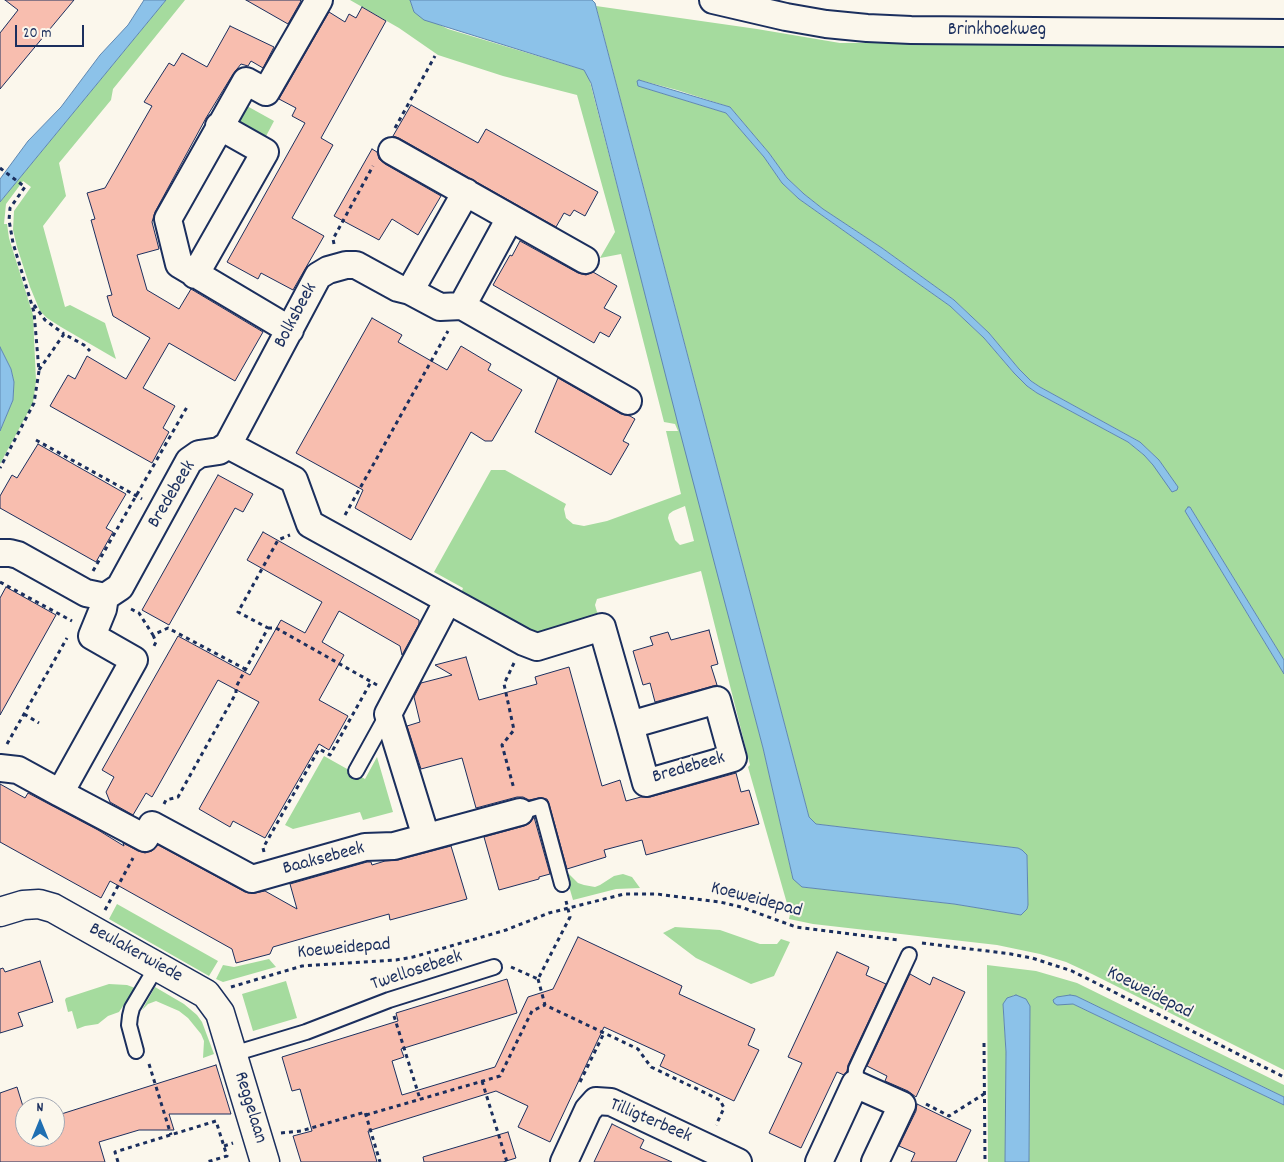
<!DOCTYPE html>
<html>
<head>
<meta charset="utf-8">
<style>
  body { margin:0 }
  #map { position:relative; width:1284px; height:1162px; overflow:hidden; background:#fbf7ec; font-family:Dekko,sans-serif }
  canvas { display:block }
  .north { position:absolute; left:15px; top:1097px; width:50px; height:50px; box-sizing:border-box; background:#fbf7ec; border:1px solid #a1a7b3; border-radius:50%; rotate:0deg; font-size:14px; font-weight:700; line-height:20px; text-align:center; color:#1b2f5e }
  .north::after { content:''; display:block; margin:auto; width:18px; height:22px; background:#1f6fb2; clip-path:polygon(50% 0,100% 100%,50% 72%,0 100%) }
  .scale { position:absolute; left:15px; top:25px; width:69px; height:22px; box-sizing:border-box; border:2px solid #1b2f5e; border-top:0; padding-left:6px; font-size:15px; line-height:18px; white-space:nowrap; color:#1b2f5e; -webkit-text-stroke:4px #fbf7ec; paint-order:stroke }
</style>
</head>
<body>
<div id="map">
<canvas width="1284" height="1162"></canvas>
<div class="north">N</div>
<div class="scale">20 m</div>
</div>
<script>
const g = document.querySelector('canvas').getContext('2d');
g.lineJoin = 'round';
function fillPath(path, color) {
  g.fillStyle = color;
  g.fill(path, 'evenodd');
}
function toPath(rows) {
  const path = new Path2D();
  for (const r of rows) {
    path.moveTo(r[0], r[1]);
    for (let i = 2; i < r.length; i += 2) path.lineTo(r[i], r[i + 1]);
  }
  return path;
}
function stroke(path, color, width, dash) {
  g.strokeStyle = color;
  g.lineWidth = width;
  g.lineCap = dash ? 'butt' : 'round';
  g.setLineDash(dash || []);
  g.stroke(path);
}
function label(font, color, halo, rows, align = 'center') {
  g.font = font + ' Dekko,sans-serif';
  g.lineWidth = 4;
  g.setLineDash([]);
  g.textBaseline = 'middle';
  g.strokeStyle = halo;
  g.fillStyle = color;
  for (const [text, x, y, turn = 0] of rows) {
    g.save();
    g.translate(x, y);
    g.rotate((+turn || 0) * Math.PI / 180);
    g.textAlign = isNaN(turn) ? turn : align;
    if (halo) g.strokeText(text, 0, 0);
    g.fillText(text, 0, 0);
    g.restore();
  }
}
const green = toPath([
  [166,0,185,0,113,89,111,100,59,163,66,196,43,226,65,307,70,305,105,323,116,359,61,327,47,318,40,311,30,287,17,247,13,230,14,211,31,187,23,181,6,204,4,224,7,224,9,238,33,315,36,381,33,403,0,464,0,431,13,400,14,382,11,369,0,347,0,202],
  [350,0,410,0,414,12,448,29,584,70,589,78,763,748,792,875,802,887,954,904,1021,915,1027,909,1028,905,1027,855,1022,850,1018,848,816,824,809,817,596,6,757,29,840,43,1023,42,1284,45,1284,660,1190,507,1185,511,1284,674,1284,1070,1092,974,1066,962,1040,954,997,945,813,924,789,919,790,914,748,767,750,765,701,571,597,599,595,605,597,612,602,617,534,635,460,596,463,588,434,572,491,470,505,470,566,504,564,509,566,518,573,524,584,526,607,521,681,494,666,431,678,431,675,424,664,422,621,254,600,258,615,232,577,95,503,76,438,55,399,28],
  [639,80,677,90,730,107,769,153,787,178,804,194,823,209,882,248,954,300,989,333,1019,369,1031,381,1040,387,1140,442,1159,460,1177,487,1144,455,1128,442,1037,393,1027,386,1014,373,984,338,950,306,799,199,782,183,764,157,726,113,638,86],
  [685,506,694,541,680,545,675,540,668,518,669,514,673,511],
  [247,106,274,121,264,140,237,124],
  [324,756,365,779,377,757,393,812,363,820,360,812,293,829,285,825],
  [564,869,578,883,584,885,595,887,600,885,614,876,623,874,632,877,640,888,616,889,573,900],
  [117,904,218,961,209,976,109,919],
  [675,927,720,930,760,944,777,944,781,939,790,942,774,976,751,984,696,958,663,933],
  [269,959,276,967,223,982,216,979,223,965,234,967],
  [987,965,1036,971,1077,983,1284,1085,1284,1097,1076,996,1064,996,1055,998,1066,1004,1073,1004,1284,1105,1284,1162,1029,1162,1030,1006,1014,995,1003,1004,1006,1052,1005,1162,988,1162],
  [286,981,297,1018,253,1031,242,994],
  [109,984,127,985,135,988,119,1012,108,1016,98,1024,85,1026,77,1029,72,1011,68,1012,65,1000,66,998],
  [155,987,184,1004,197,1015,202,1022,214,1054,203,1058,204,1041,201,1034,188,1018,179,1011,156,1001,148,1004,142,1010]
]);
const water = toPath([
  [144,0,166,0,0,202,0,179,28,141,61,107,100,55,128,25,144,0],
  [410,0,592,0,595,3,809,817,816,824,1018,848,1022,850,1027,855,1028,905,1027,909,1021,915,954,904,802,887,793,879,763,748,680,432,591,83,584,70,424,20,414,12,410,0],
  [639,80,730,107,769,153,787,178,804,194,823,209,882,248,954,300,989,333,1019,369,1031,381,1040,387,1140,442,1159,460,1178,487,1177,490,1172,492,1153,465,1144,455,1128,442,1037,393,1027,386,1014,373,984,338,950,306,799,199,782,183,764,157,726,113,638,86,637,81,639,80],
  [0,347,11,369,14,382,13,400,0,431,0,347],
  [1188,507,1190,507,1284,660,1284,674,1185,511,1188,507],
  [1016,995,1026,999,1030,1006,1029,1162,1005,1162,1006,1052,1003,1004,1007,998,1016,995],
  [1070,995,1076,996,1284,1097,1284,1105,1073,1004,1057,1005,1054,1003,1053,1000,1057,997,1070,995]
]);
const building = toPath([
  [5,0,74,0,0,89,0,33,18,10,5,0],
  [246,0,300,0,301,1,288,24,246,0],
  [362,7,386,21,321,138,333,145,292,218,324,236,293,290,261,273,258,279,227,262,305,123,292,116,296,108,279,99,329,12,345,22,349,14,356,18,362,7],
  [230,26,274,47,263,68,251,61,248,66,241,64,233,74,206,118,155,212,152,222,159,249,137,255,147,290,179,309,191,289,263,332,235,381,169,343,143,388,175,406,163,428,169,432,152,463,50,406,68,375,75,379,87,356,126,379,150,338,113,316,107,296,112,295,91,220,95,219,87,193,105,188,152,106,144,102,169,63,174,66,182,53,207,67,230,26],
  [411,105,478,143,486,129,598,192,585,216,574,210,570,216,564,213,556,227,399,138,393,136,411,105],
  [372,149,377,152,379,159,385,164,441,196,418,235,392,219,379,240,334,216,372,149],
  [520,241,578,273,586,275,593,272,617,286,604,308,621,317,609,337,600,332,594,343,493,285,510,255,512,256,520,241],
  [372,318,402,335,398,342,447,370,461,346,491,364,488,370,522,390,492,441,485,441,471,432,411,540,355,508,363,490,296,453,372,318],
  [558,378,621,414,630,416,635,419,623,441,629,444,611,475,535,432,558,378],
  [38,444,126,494,106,528,113,532,96,562,0,508,0,496,12,475,17,478,38,444],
  [218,475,253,494,243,512,235,508,169,625,142,610,218,475],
  [263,532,419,620,419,624,402,655,400,646,339,611,322,642,344,655,319,700,348,716,329,750,319,744,265,838,233,821,230,827,199,809,259,702,218,680,152,797,146,793,133,815,110,802,106,792,114,777,102,770,178,636,250,675,281,620,305,633,322,602,247,560,263,532],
  [6,587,56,615,0,715,0,598,6,587],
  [709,630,718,664,711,666,717,685,655,702,650,683,643,685,633,651,653,645,650,637,668,632,671,640,709,630],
  [466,657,479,700,537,684,535,677,569,667,602,786,620,780,626,801,641,797,650,797,736,773,741,792,749,790,759,824,646,855,642,840,604,850,606,857,567,869,549,804,547,799,539,798,529,800,523,797,517,797,476,808,462,758,421,769,407,726,420,722,414,697,421,683,452,675,435,665,466,657],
  [0,784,25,798,28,793,98,830,124,846,123,843,138,851,145,853,152,851,158,845,245,892,255,893,265,891,297,909,290,884,367,862,371,862,372,865,385,861,398,860,451,846,467,899,390,920,389,914,311,936,273,947,270,954,236,963,232,949,110,881,101,898,0,842,0,784],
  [534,817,550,874,539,877,539,879,499,890,484,837,524,826,530,823,534,817],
  [578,937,682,986,679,994,755,1029,748,1045,759,1050,734,1101,660,1066,665,1055,604,1027,550,1142,518,1127,528,1106,496,1091,368,1131,377,1162,301,1162,293,1136,312,1131,300,1089,292,1091,282,1057,398,1021,396,1013,507,979,517,1013,401,1049,404,1057,392,1061,402,1095,495,1067,528,997,553,989,578,937],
  [837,952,869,967,866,975,886,984,848,1065,847,1071,844,1075,837,1072,801,1148,769,1133,802,1063,788,1057,837,952],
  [40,961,53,1002,18,1013,23,1026,0,1033,0,969,3,968,5,972,40,961],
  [910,974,930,985,933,977,965,992,916,1097,908,1091,885,1081,887,1076,867,1066,910,974],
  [216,1065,231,1114,169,1114,174,1130,139,1130,99,1142,105,1162,0,1162,0,1093,17,1087,25,1113,25,1137,55,1137,55,1116,216,1065],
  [917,1104,971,1130,956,1162,911,1162,915,1153,899,1146,916,1111,917,1104],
  [612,1124,644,1140,640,1148,672,1162,594,1162,612,1124],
  [508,1132,516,1158,503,1162,424,1162,423,1157,508,1132]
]);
const path = toPath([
  [395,128,435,56],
  [0,168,25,187,10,208,9,220,13,243,34,312,39,371,34,403,0,468],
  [334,244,333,239,373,166],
  [34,305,45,320,64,334],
  [39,370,64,334,84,345,90,351],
  [36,440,142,499],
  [345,515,448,331],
  [93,571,187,407],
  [0,582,72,621],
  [131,609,139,613,153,635,168,628,245,669],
  [268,628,276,628,377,685],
  [153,635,156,642,154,646],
  [514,663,504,684,514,730,502,745,514,789],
  [24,714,39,723],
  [7,744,67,638],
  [164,804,166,800,178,797,236,693,236,687,268,628,238,612,278,540,290,535],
  [264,852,263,848,319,749,330,755,371,682],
  [105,910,133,858],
  [922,943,1011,954,1032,958,1072,971,1284,1077],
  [511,967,538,979,570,917,566,901],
  [538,979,545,1005,638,1049,651,1067,720,1100,724,1108,716,1125],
  [231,987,302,966,396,960,413,957,506,930,549,913,624,894,657,894,720,902,741,907,796,927,898,940],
  [394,1016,420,1099],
  [984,1043,985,1162],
  [149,1064,171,1135],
  [482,1081,507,1162],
  [580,1082,604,1033],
  [926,1104,949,1116,984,1094],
  [366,1115,500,1076,532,1011,545,1005],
  [281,1133,301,1131,365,1112,380,1162],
  [224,1146,233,1143],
  [118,1162,115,1152,216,1121,227,1156,207,1162]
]);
const lane = toPath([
  [356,771,387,715],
  [520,812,541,806,562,884],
  [136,1051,129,1025,130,1016,132,1008,157,966],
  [233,1054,306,1032,389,1000,494,967],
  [855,1084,856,1069,909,955]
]);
const street = toPath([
  [713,0,786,17,826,24,867,28,911,30,1284,33],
  [392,151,585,260],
  [195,275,265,152,219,126],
  [410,291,466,192],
  [462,306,510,218],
  [290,330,179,264,168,219,246,81,266,92,319,0],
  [228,445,318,276,328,270,346,265,356,265,398,288,410,291,440,307,462,306,628,401],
  [0,553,10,553,18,555,86,593,105,597,120,587,189,461,199,454,219,451,228,445,294,480,310,524,524,642,537,647,602,627,630,725,646,783,733,758,717,700,630,725],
  [105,597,103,609,92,636,134,660,60,793,145,838,152,825,252,879,365,847,394,846,520,812],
  [0,768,18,770,60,793],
  [426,837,388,714,448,600],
  [564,1162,588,1110,596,1101,611,1102,738,1162],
  [819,1162,855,1084,902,1105,875,1162]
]);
const secondary = toPath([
  [0,912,23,905,39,904,53,908,206,994,220,1013,265,1162]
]);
const streetNames = [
  ["Brinkhoekweg",997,31],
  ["Bolksbeek",297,316,-62],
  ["Bredebeek",173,495,-59],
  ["Bredebeek",689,769,-16],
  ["Baaksebeek",324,860,-15],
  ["Koeweidepad",756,901,15],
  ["Koeweidepad",344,950,-5],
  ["Beulakerwiede",135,954,29],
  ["Twellosebeek",417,972,-18],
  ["Koeweidepad",1149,994,27],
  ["Reggelaan",249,1108,73],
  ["Tilligterbeek",650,1122,23]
];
fillPath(green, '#a5db9e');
fillPath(water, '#8cc2e9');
stroke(water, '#5f87b1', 1);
fillPath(building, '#f8beaf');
stroke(building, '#1b2f5e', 1);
stroke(lane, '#1b2f5e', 18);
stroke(street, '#1b2f5e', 30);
stroke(secondary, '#1b2f5e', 31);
stroke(path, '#1b2f5e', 3, [4, 4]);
stroke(lane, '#fbf7ec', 14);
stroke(street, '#fbf7ec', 26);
stroke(secondary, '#fbf7ec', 28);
label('19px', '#1b2f5e', '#fbf7ec', streetNames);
</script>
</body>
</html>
